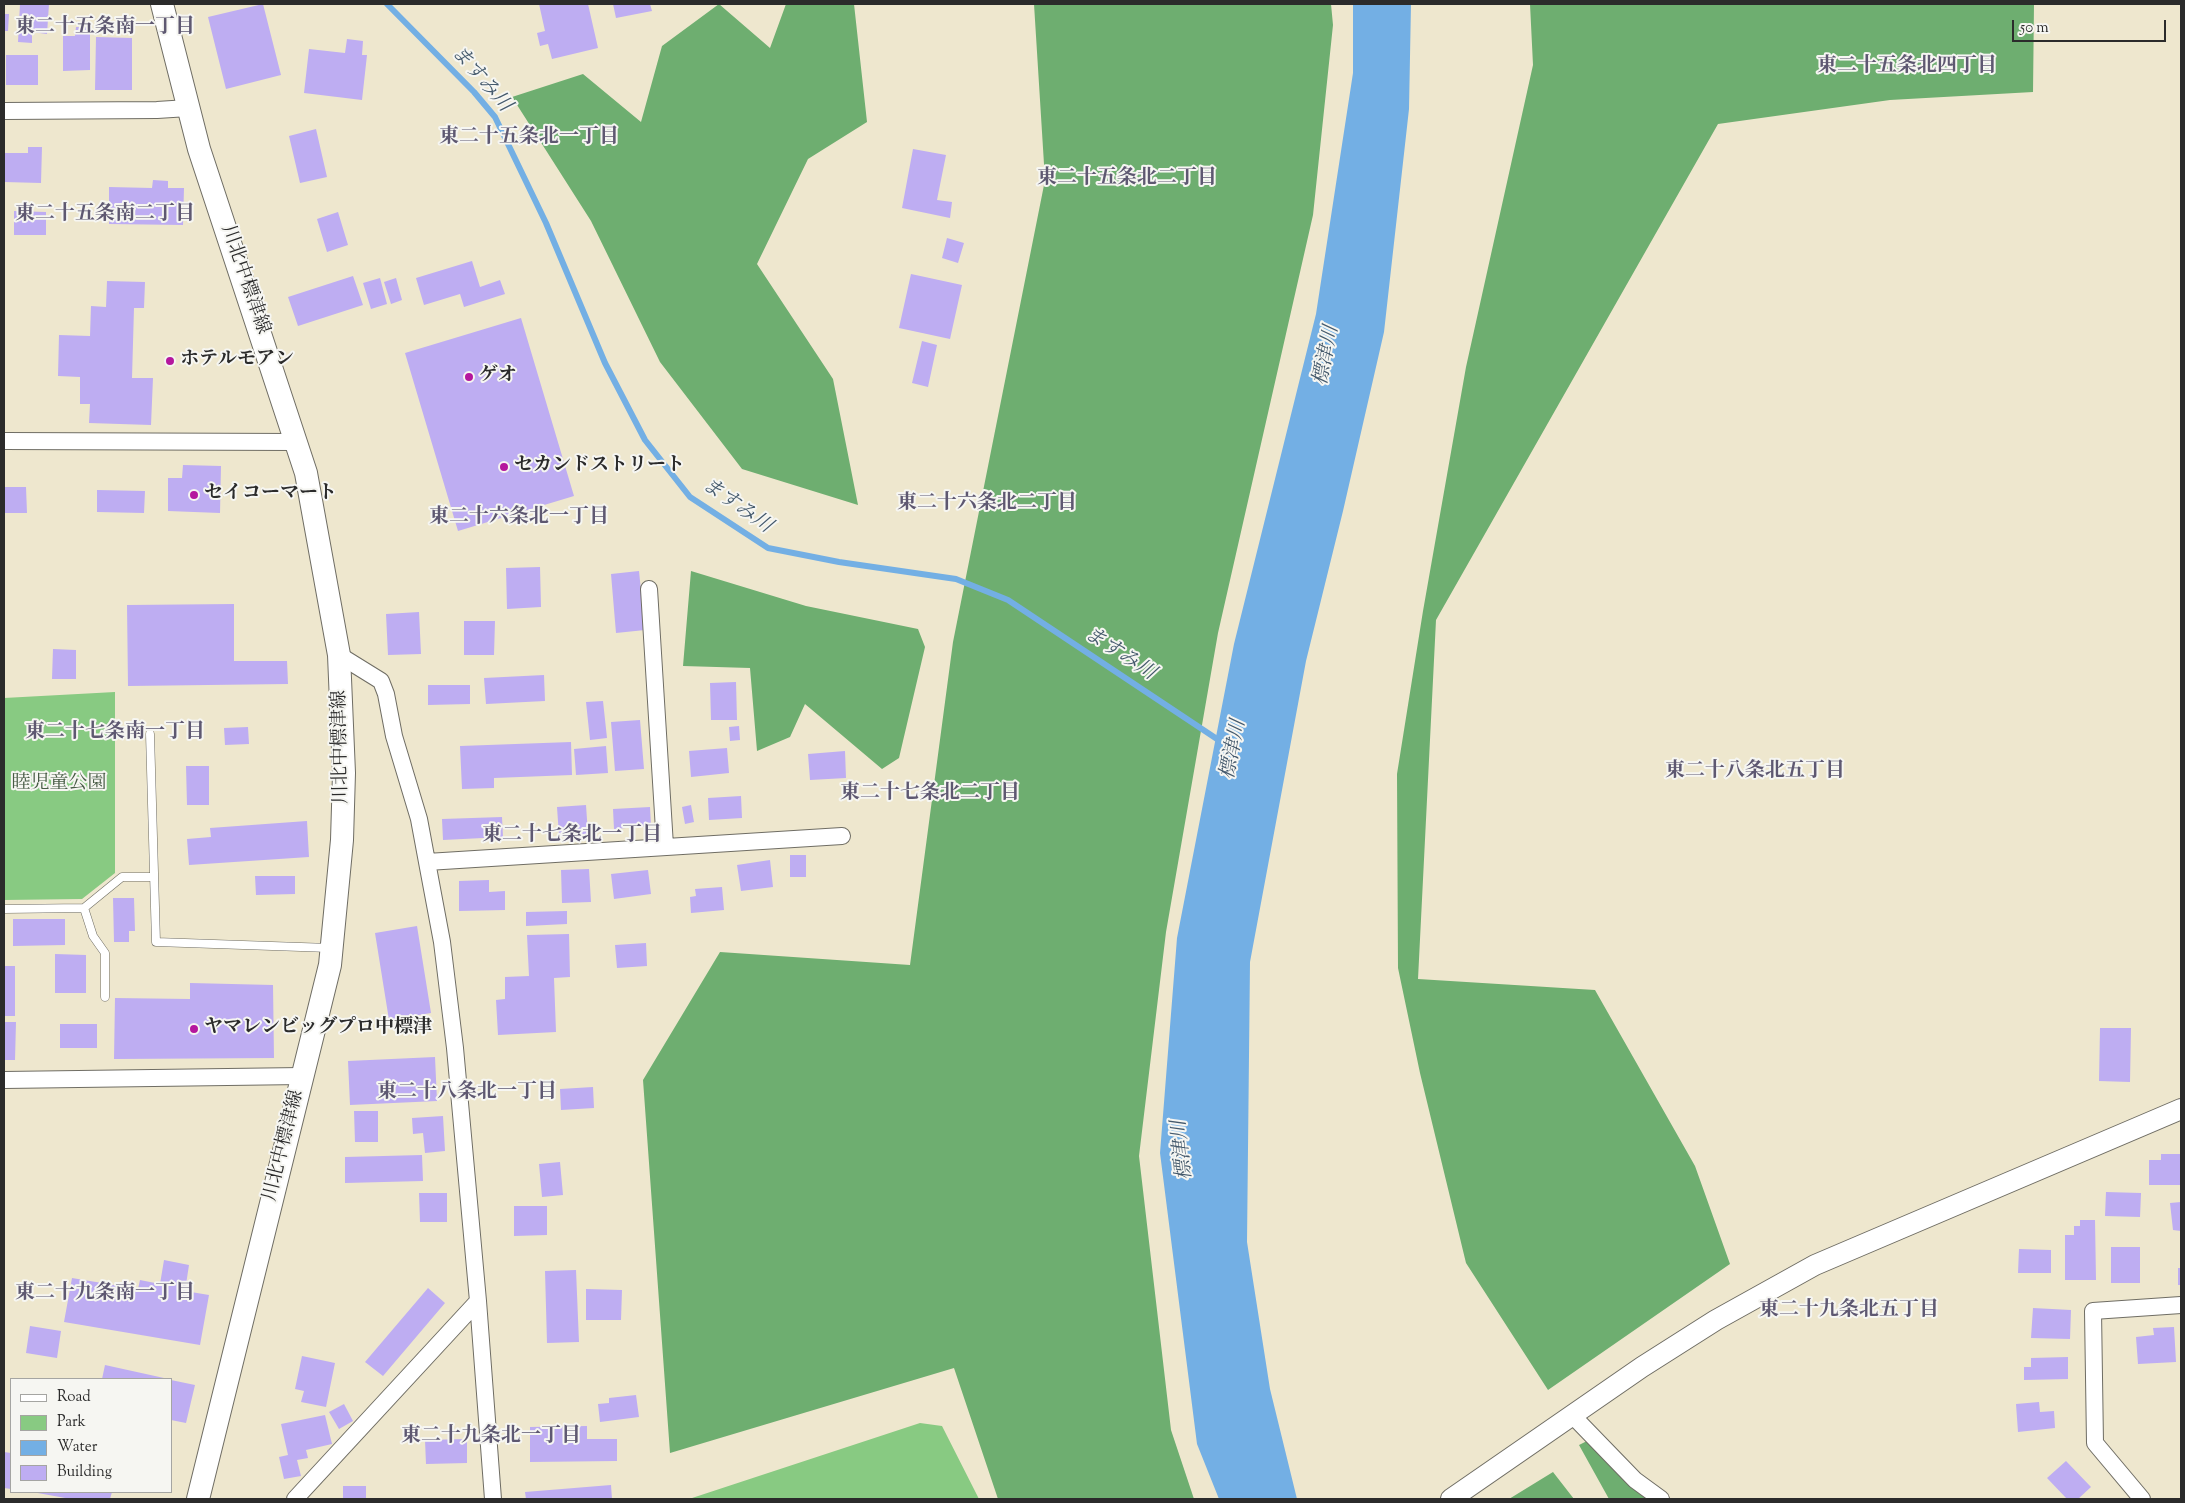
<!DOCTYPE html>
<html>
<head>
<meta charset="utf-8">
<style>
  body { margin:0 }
  #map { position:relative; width:2185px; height:1503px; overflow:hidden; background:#eee7ce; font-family:"Sorts Mill Goudy",serif }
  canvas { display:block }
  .frame { position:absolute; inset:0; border:5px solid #2b2b2b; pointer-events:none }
  .legend { position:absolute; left:10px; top:1378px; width:162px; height:115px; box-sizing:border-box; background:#f6f6f2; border:1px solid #a5a5a2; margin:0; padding:6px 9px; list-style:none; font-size:15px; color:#2b2b2b }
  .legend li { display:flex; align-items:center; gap:10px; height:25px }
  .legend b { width:25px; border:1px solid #a5a5a2 }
  .scale { position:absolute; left:2012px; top:20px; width:154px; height:22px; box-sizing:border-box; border:2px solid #2b2b2b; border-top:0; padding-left:6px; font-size:15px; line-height:18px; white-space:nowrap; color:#2b2b2b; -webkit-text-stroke:4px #f6f6f2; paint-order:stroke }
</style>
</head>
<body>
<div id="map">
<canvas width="2185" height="1503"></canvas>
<div class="frame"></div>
<ul class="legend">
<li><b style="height:6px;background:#fff"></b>Road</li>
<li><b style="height:14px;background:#88ca82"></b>Park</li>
<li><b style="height:14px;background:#73afe4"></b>Water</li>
<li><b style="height:14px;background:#beadf2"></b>Building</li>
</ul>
<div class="scale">50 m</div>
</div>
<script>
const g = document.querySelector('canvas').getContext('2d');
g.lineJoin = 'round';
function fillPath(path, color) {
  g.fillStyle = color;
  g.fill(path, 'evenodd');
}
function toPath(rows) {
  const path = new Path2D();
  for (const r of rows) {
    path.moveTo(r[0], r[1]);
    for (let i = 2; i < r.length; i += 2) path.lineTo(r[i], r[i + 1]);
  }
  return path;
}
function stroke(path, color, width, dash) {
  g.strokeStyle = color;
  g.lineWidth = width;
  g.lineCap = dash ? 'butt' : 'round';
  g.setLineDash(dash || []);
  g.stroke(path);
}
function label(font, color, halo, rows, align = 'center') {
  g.font = font + ' "Sorts Mill Goudy","Noto Serif JP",serif';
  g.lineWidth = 4;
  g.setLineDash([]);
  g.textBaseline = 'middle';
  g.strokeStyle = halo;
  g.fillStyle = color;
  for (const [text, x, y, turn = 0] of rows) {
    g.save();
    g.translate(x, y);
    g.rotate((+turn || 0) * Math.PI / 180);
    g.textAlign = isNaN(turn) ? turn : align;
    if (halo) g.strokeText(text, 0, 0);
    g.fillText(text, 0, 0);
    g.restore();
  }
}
const green = toPath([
  [115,692,115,873,82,899,4,900,4,698],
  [920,1423,942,1426,979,1499,689,1499]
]);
const forest = toPath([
  [719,4,770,48,786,4,854,4,867,122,808,159,757,264,833,379,858,505,742,469,660,362,591,221,512,97,583,74,641,122,662,46],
  [1034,4,1331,4,1333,25,1313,215,1218,633,1166,932,1139,1156,1171,1430,1194,1499,998,1499,954,1368,670,1453,643,1080,720,952,910,965,953,642,1045,180],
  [1530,4,2034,4,2033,92,1890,100,1718,124,1436,620,1418,979,1595,990,1695,1166,1730,1264,1548,1390,1466,1263,1420,1073,1398,968,1397,774,1423,611,1466,367,1533,65],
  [691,571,806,606,918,629,925,647,899,758,882,769,805,704,790,737,757,751,750,668,683,666],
  [1589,1440,1649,1499,1609,1499,1579,1445],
  [1553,1472,1574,1499,1509,1499]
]);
const water = toPath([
  [1353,4,1411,4,1409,109,1384,332,1343,511,1306,661,1250,962,1247,1242,1270,1389,1297,1499,1219,1499,1197,1444,1160,1153,1177,938,1234,644,1316,314,1353,73]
]);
const stream = toPath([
  [387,4,474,92,495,117,546,223,605,363,645,440,690,497,768,548,839,562,956,579,1008,600,1223,743]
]);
const building = toPath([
  [20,4,49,4,47,34,32,32,32,43,18,42],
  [263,4,281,75,226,89,208,17],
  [539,4,588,4,598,48,552,59,548,44,540,46,537,33,545,31],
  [613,4,650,4,652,11,616,18],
  [4,14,9,14,8,31,4,31],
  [76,27,90,27,90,70,63,71,63,36,75,36],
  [96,37,132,38,132,90,95,90],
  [347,39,363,41,362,55,367,55,362,100,304,93,309,49,345,53],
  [6,55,38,55,38,85,6,85],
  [316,129,327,177,300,183,289,136],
  [28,147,42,147,41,183,4,182,4,153,28,153],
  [913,149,946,155,937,200,952,202,950,218,902,208],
  [153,180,168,181,168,188,184,188,183,225,109,224,109,187,152,188],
  [14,211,46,212,46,235,14,235],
  [338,212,348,245,327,252,317,219],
  [947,238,964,243,958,263,942,258],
  [472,261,480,287,500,280,505,294,464,307,460,294,424,305,416,278],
  [911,274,962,285,950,339,899,328],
  [353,276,363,305,298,326,288,297],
  [380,278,387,304,371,309,363,283],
  [396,278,402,300,391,304,384,282],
  [107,281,145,282,144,308,134,308,132,378,153,378,151,425,89,423,90,404,80,404,80,377,58,376,59,335,90,336,91,306,106,307],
  [521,318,574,496,458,531,405,353],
  [922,341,937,345,928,387,912,383],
  [183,465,221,466,220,513,168,511,168,478,182,478],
  [4,487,26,487,27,513,4,513],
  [97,490,145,491,144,513,97,512],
  [540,567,541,607,507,609,506,568],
  [639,571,645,630,616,633,611,574],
  [234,604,234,661,287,661,288,684,128,686,127,605],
  [419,612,421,654,388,655,386,614],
  [464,621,495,621,494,655,464,655],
  [53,649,76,650,76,679,52,679],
  [544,675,545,701,486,704,484,678],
  [736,682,737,720,711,720,710,683],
  [428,685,470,685,470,704,428,705],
  [603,701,607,738,590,740,586,702],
  [640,720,644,769,615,771,611,722],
  [739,726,740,740,730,741,729,727],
  [248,727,249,744,225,745,224,728],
  [571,742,572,775,494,778,494,788,462,789,460,746],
  [606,746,608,773,576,775,574,749],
  [727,748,729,773,691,777,689,751],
  [845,751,846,778,810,780,808,754],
  [186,766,209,766,209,805,187,805],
  [741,796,742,818,709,820,708,798],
  [586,805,588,834,559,836,557,807],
  [691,805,694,822,685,824,682,807],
  [650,807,651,826,614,829,613,809],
  [502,817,503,837,443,840,442,819],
  [307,821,309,857,189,865,187,839,211,837,210,828],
  [790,855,806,855,806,877,790,877],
  [770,860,773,887,741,891,737,865],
  [589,869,591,902,562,903,561,870],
  [648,870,651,894,614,899,611,874],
  [255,876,295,876,295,894,256,895],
  [489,880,489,892,505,891,505,910,459,911,459,881],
  [722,887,724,910,691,913,690,897,696,896,695,889],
  [113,898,134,898,135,931,129,931,129,942,114,942],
  [567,911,567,924,526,926,526,912],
  [13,919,65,919,65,945,13,946],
  [417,926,431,1013,389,1020,375,933],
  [569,934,570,977,554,978,556,1032,498,1035,496,1000,505,999,505,977,529,976,527,935],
  [646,943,647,966,617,968,615,945],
  [55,954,86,955,86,993,55,993],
  [4,966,15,966,15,1016,4,1016],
  [190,983,273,985,274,1058,114,1059,115,998,190,999],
  [4,1022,16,1022,15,1060,4,1060],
  [60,1024,97,1024,97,1048,60,1048],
  [2100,1028,2131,1028,2130,1082,2099,1081],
  [435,1057,437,1101,350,1105,348,1061],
  [593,1087,594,1108,561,1110,560,1089],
  [354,1111,378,1111,378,1142,355,1142],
  [443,1116,445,1151,425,1153,423,1133,413,1134,412,1118],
  [2161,1154,2181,1154,2181,1185,2149,1185,2149,1160,2161,1160],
  [422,1155,423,1181,345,1183,345,1157],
  [560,1162,563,1195,542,1197,539,1164],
  [2106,1192,2141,1193,2140,1217,2105,1216],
  [419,1193,447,1193,447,1222,420,1222],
  [2181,1202,2181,1231,2173,1230,2170,1203],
  [514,1206,547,1206,547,1235,514,1236],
  [2080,1220,2095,1220,2096,1280,2065,1280,2065,1235,2074,1235,2074,1226,2080,1226],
  [2111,1247,2140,1247,2140,1283,2111,1283],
  [2019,1249,2051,1250,2051,1273,2018,1273],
  [164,1260,189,1265,185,1291,209,1295,200,1345,64,1322,72,1278,138,1289,140,1280,160,1284],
  [2178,1268,2181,1268,2181,1285,2178,1285],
  [576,1270,579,1342,547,1343,545,1271],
  [428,1288,445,1303,383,1376,365,1362],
  [586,1289,622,1290,621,1320,586,1320],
  [2033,1308,2071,1310,2070,1339,2031,1338],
  [30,1326,61,1331,57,1358,26,1353],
  [2174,1327,2176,1362,2138,1364,2136,1337,2154,1335,2153,1328],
  [302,1356,335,1363,326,1407,301,1402,304,1391,295,1389],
  [2068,1357,2068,1379,2024,1380,2024,1367,2031,1367,2031,1358],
  [105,1365,164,1378,164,1379,102,1379],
  [171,1380,195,1385,186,1423,171,1420],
  [636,1395,639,1417,600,1422,598,1404,609,1403,609,1398],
  [2039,1402,2040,1412,2054,1411,2055,1428,2018,1432,2016,1404],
  [344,1404,353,1421,339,1429,329,1412],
  [325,1415,332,1444,306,1450,308,1458,297,1460,301,1476,284,1479,279,1457,288,1455,281,1424],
  [587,1426,587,1439,617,1439,617,1461,530,1462,530,1427],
  [467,1439,467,1463,426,1464,425,1440],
  [4,1452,11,1453,11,1489,4,1488],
  [2066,1461,2091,1487,2078,1499,2067,1499,2047,1478],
  [611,1485,612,1499,526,1499,525,1492],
  [343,1486,366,1486,366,1499,343,1499],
  [32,1492,112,1492,110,1499,71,1499]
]);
const service = toPath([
  [150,734,156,942,330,948],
  [84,908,93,936,105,953,105,997],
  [4,909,84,908,122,877,154,877]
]);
const minor = toPath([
  [4,111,157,110,188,108],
  [4,441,296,442],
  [649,589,665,846],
  [339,655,381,681,386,694,394,736,419,819,427,862,442,942,455,1048,478,1301,493,1499],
  [427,862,842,836],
  [4,1080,302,1076],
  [1572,1415,1635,1480,1661,1499],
  [295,1499,478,1301],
  [2142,1499,2095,1443,2093,1311,2181,1305]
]);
const tertiary = toPath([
  [1451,1499,1642,1367,1716,1320,1815,1265,2181,1109]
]);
const secondary = toPath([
  [162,4,199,149,306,473,339,655,344,773,342,840,330,965,198,1499]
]);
const markers = [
  [170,361,5,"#b5179e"],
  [469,377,5,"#b5179e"],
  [504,467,5,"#b5179e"],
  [194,495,5,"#b5179e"],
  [194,1029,5,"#b5179e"]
];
const streetNames = [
  ["川北中標津線",244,280,71],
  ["川北中標津線",342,747,-91],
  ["川北中標津線",285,1146,-76]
];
const poiNames = [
  ["ホテルモアン",180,361],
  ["ゲオ",479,377],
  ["セカンドストリート",514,467],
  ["セイコーマート",204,495],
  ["ヤマレンビッグプロ中標津",204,1029]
];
const parkNames = [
  ["睦児童公園",59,785]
];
const neighbourhoodNames = [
  ["東二十五条南一丁目",105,29],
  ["東二十五条北四丁目",1907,68],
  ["東二十五条北一丁目",529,139],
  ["東二十五条北二丁目",1127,180],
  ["東二十五条南二丁目",105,216],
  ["東二十六条北二丁目",987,505],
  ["東二十六条北一丁目",519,519],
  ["東二十七条南一丁目",115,734],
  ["東二十八条北五丁目",1755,773],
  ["東二十七条北二丁目",930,795],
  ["東二十七条北一丁目",572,837],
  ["東二十八条北一丁目",467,1094],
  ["東二十九条南一丁目",105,1295],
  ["東二十九条北五丁目",1849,1312],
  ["東二十九条北一丁目",491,1438]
];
const waterNames = [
  ["ますみ川",480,80,49],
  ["標津川",1328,356,-79],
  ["ますみ川",736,507,35],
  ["ますみ川",1119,655,33],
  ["標津川",1235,750,-79],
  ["標津川",1184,1150,-96]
];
fillPath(green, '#88ca82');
fillPath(forest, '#6eae70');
fillPath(water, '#73afe4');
stroke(stream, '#73afe4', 6);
fillPath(building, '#beadf2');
stroke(service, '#6f6d64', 9);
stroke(minor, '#6f6d64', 18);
stroke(tertiary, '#6f6d64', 22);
stroke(secondary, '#6f6d64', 24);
stroke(service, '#fff', 8);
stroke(minor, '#fff', 16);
stroke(tertiary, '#fff', 20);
stroke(secondary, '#fff', 22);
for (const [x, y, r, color] of markers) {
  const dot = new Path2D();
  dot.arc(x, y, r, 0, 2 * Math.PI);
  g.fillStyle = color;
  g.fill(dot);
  stroke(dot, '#f6f6f2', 2);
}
label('19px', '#2b2b2b', '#f6f6f2', streetNames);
label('bold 19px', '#2b2b2b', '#f6f6f2', poiNames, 'left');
label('19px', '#475b45', '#f6f6f2', parkNames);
label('bold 20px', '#5e5871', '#f6f6f2', neighbourhoodNames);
label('italic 20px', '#44596c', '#f6f6f2', waterNames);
</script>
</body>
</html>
